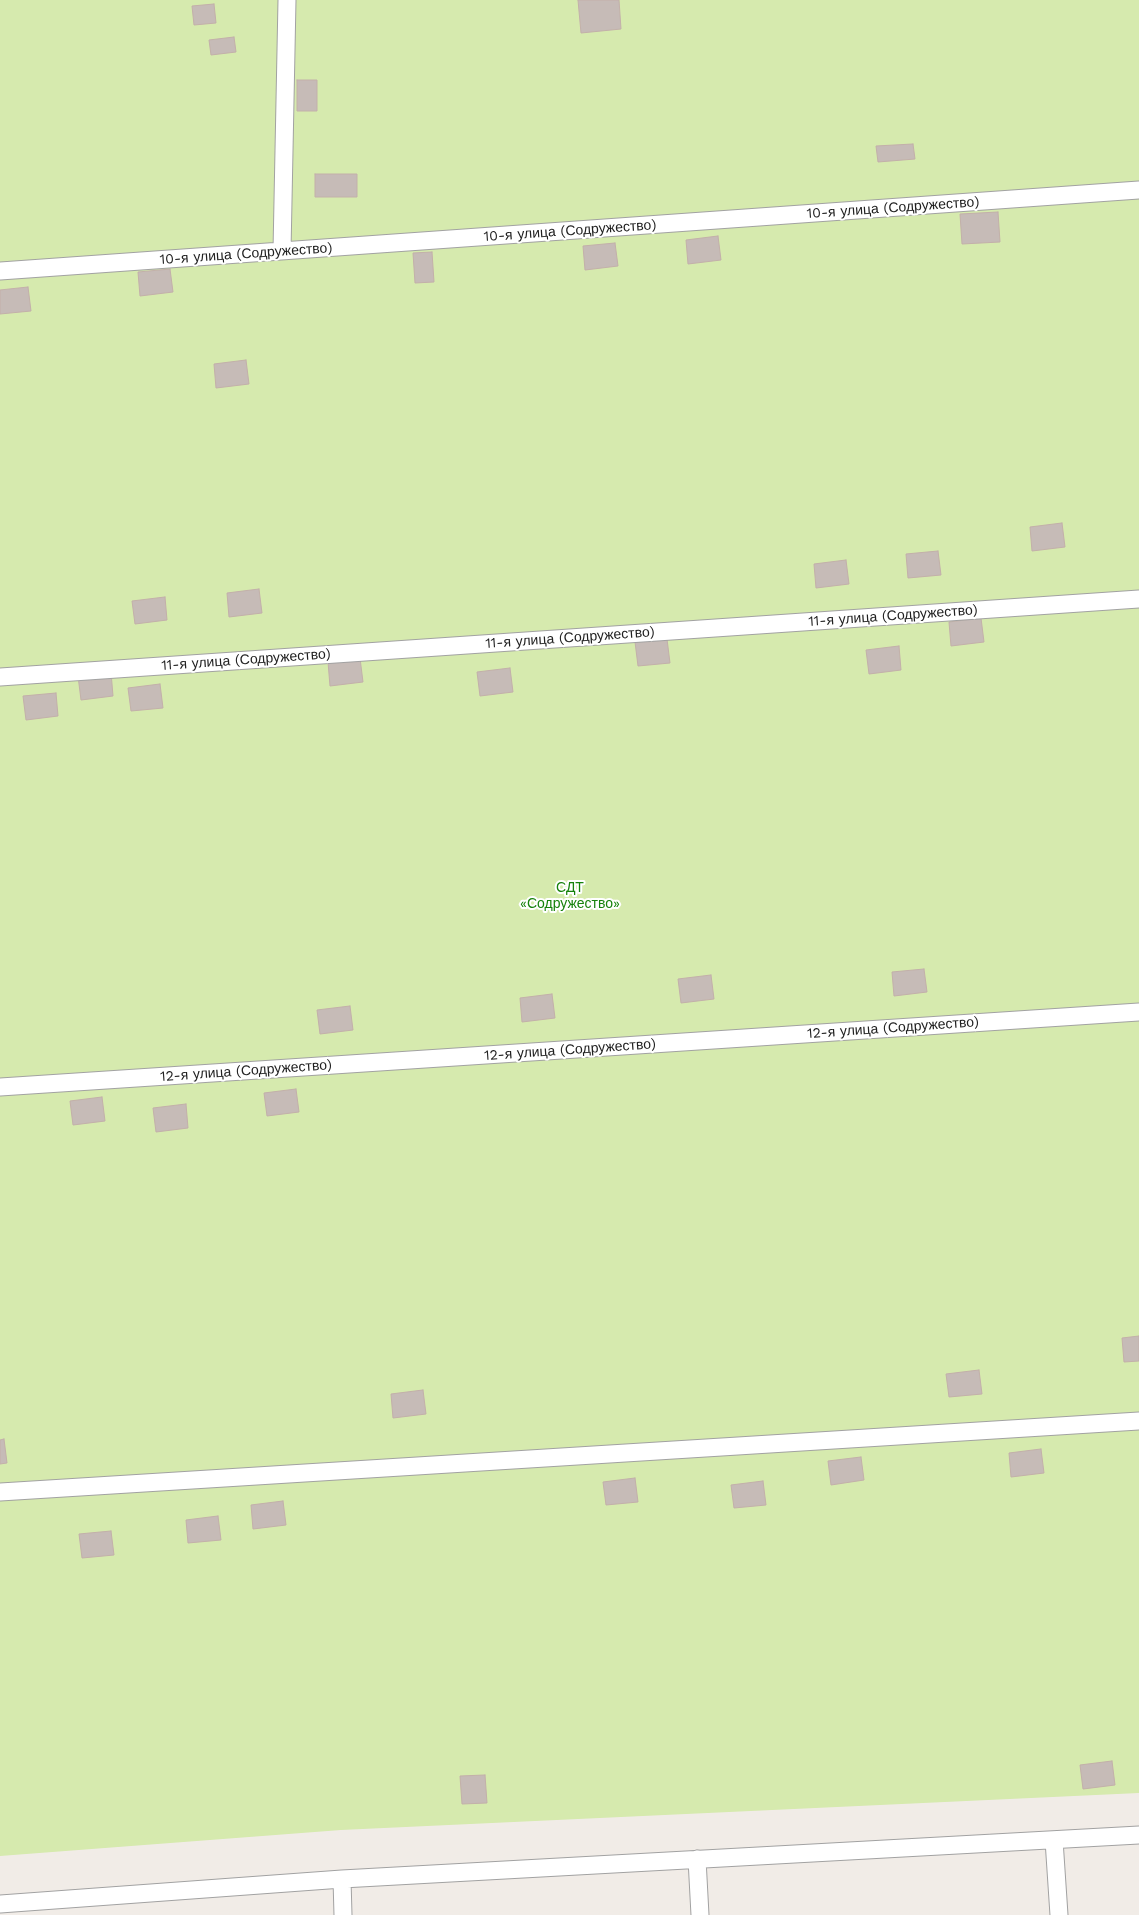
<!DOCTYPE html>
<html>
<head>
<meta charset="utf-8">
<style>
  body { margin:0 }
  canvas { display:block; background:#f1ece7 }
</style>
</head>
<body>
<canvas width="1139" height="1915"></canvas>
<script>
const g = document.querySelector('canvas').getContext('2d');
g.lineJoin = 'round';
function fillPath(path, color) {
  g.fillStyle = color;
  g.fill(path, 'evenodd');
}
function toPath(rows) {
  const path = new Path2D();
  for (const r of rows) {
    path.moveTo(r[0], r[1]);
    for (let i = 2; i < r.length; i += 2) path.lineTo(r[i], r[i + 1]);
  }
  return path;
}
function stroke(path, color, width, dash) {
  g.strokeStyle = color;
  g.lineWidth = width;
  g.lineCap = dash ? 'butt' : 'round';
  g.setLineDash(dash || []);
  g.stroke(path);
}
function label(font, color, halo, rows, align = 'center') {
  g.font = font + ' "Work Sans",sans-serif';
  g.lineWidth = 4;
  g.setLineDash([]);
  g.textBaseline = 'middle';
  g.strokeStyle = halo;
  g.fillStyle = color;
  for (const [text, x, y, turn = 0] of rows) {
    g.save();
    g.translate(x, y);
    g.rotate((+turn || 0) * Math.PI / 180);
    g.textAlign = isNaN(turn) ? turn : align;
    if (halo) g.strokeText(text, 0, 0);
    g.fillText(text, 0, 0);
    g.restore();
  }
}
const grass = toPath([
  [0,0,1139,0,1139,1793,341,1830,0,1856]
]);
const building = toPath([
  [578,0,619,0,621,29,581,33,578,0],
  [214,4,216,23,194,25,192,6,214,4],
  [234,37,236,52,211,55,209,40,234,37],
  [297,80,317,80,317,111,297,111,297,80],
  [913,144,915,159,878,162,876,146,913,144],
  [315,174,357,174,357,197,315,197,315,174],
  [998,212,1000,242,962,244,960,214,998,212],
  [718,236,721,260,688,264,686,240,718,236],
  [615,243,618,266,585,270,583,246,615,243],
  [432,252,434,282,415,283,413,253,432,252],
  [170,269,173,292,140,296,138,272,170,269],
  [28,287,31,311,0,314,0,290,28,287],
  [246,360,249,384,216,388,214,364,246,360],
  [1062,523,1065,547,1032,551,1030,527,1062,523],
  [938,551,941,575,908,578,906,554,938,551],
  [846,560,849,584,816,588,814,564,846,560],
  [259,589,262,613,229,617,227,593,259,589],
  [165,597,167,620,135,624,132,601,165,597],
  [981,618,984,642,951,646,949,622,981,618],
  [667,639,670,663,638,666,635,642,667,639],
  [899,646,901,670,869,674,866,650,899,646],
  [360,658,363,682,330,686,328,662,360,658],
  [510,668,513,692,480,696,477,672,510,668],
  [111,672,113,696,81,700,78,676,111,672],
  [160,684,163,708,131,711,128,688,160,684],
  [56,693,58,716,26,720,23,696,56,693],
  [924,969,927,992,894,996,892,972,924,969],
  [711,975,714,999,681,1003,678,979,711,975],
  [552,994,555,1018,522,1022,520,998,552,994],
  [350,1006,353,1030,320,1034,317,1010,350,1006],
  [296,1089,299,1112,267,1116,264,1093,296,1089],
  [102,1097,105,1121,73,1125,70,1101,102,1097],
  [186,1104,188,1128,156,1132,153,1108,186,1104],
  [1139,1336,1139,1361,1124,1362,1122,1338,1139,1336],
  [979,1370,982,1394,949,1397,946,1374,979,1370],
  [423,1390,426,1414,393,1418,391,1394,423,1390],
  [4,1439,7,1463,0,1464,0,1440,4,1439],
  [1041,1449,1044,1473,1011,1477,1009,1453,1041,1449],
  [861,1457,864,1480,831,1485,828,1461,861,1457],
  [635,1478,638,1502,606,1505,603,1482,635,1478],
  [763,1481,766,1505,734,1508,731,1485,763,1481],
  [283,1501,286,1525,253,1529,251,1505,283,1501],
  [218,1516,221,1540,188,1543,186,1520,218,1516],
  [111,1531,114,1555,82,1558,79,1534,111,1531],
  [1112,1761,1115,1785,1083,1789,1080,1765,1112,1761],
  [485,1775,487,1803,462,1804,460,1776,485,1775]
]);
const lane = toPath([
  [282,251,287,0],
  [0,271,1139,190],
  [0,677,1139,599],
  [0,1087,1139,1012],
  [0,1492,1139,1421],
  [1054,1840,1059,1915],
  [697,1859,700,1915],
  [342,1879,343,1915],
  [0,1904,342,1879,1139,1835]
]);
const streetNames = [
  ["10-я улица (Содружество)",893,208,-4],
  ["10-я улица (Содружество)",570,231,-4],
  ["10-я улица (Содружество)",246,254,-4],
  ["11-я улица (Содружество)",893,616,-4],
  ["11-я улица (Содружество)",570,638,-4],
  ["11-я улица (Содружество)",246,660,-4],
  ["12-я улица (Содружество)",893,1028,-4],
  ["12-я улица (Содружество)",570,1050,-4],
  ["12-я улица (Содружество)",246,1071,-4]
];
const parkNames = [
  ["СДТ",570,888],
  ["«Содружество»",570,904]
];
fillPath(grass, '#d6eaae');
fillPath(building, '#c6bbb7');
stroke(building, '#c3b0aa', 1);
stroke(lane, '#a2a2a2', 19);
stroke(lane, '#fff', 17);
label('14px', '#212121', '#fff', streetNames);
label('14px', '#16820c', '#fff', parkNames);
</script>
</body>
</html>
